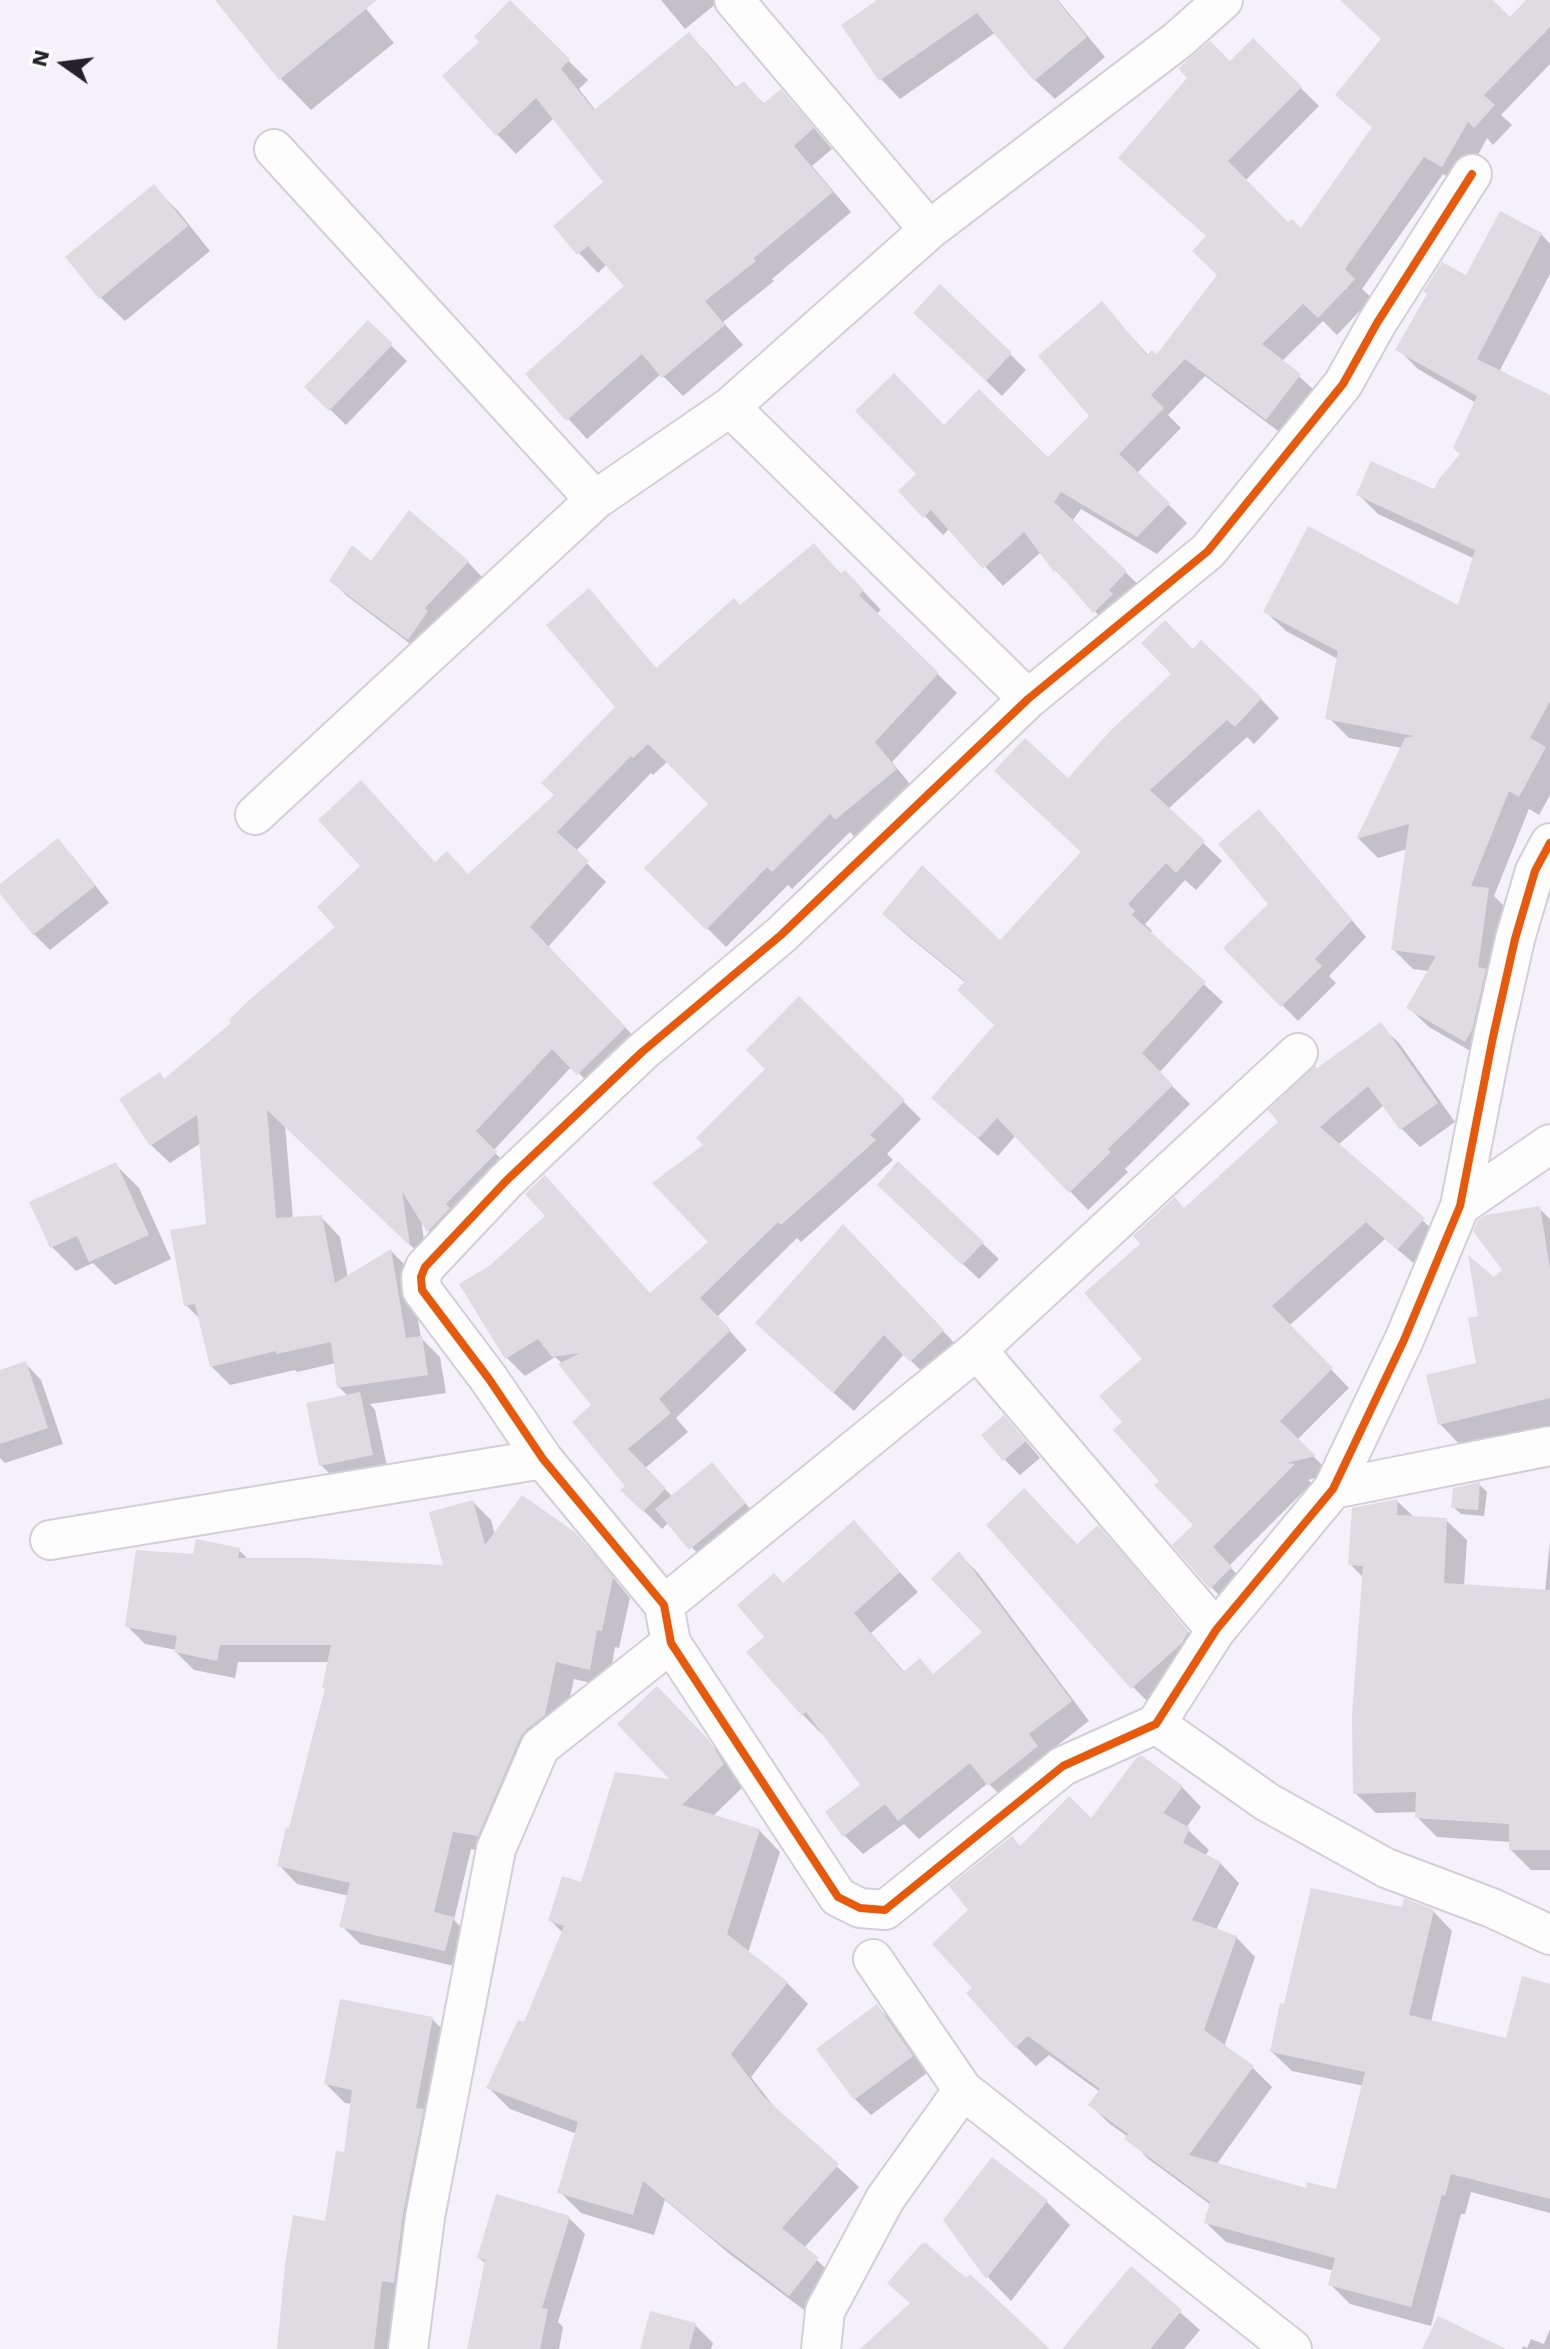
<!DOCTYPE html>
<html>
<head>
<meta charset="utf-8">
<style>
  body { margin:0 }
  #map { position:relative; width:1550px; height:2349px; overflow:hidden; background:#f5f1fb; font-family:"Work Sans",sans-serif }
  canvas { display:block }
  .north { position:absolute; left:24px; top:24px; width:80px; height:80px; -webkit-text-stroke:6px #fff; paint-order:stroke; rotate:284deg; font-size:22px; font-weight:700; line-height:32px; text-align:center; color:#242228 }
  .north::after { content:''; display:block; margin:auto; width:28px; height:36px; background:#242228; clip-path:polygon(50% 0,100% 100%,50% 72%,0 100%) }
</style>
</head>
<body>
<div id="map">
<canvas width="1550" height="2349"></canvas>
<div class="north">N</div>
</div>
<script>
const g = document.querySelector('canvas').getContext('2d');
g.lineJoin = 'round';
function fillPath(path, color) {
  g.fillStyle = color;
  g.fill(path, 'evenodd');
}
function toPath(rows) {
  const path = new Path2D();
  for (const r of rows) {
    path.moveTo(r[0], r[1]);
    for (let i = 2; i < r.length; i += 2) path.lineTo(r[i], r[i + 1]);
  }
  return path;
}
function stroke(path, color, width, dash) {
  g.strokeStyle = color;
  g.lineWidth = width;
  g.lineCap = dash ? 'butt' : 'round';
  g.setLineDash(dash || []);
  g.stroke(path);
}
const shadow = toPath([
  [218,0,359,0,394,43,311,110,280,78],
  [661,0,714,0,717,3,685,29],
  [881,0,1058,0,1105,57,1055,99,1035,80,996,32,900,99,881,79],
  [1412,0,1490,0,1510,19,1528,0,1550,0,1550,64,1501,115,1512,125,1493,145,1487,138,1462,185,1443,174,1362,289,1372,298,1337,335,1323,321,1282,361,1314,390,1286,437,1205,376,1168,415,1181,428,1137,473,1187,523,1157,554,1081,509,1072,521,1144,590,1113,630,1055,570,1041,552,1003,586,950,528,943,535,901,491,919,474,944,427,1048,460,1091,416,1102,304,1149,356,1157,357,1219,275,1208,237,1120,158,1231,64,1253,41,1319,106,1245,181,1289,225,1301,231,1373,128,1337,95],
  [510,3,588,80,579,89,596,111,689,35,708,54,737,89,744,83,765,105,781,92,800,111,832,149,812,166,851,212,772,279,774,281,723,322,743,345,683,396,661,374,587,439,527,374,627,286,607,264,598,273,579,253,606,182,554,118,516,154,497,134,482,42],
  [154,187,178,211,210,251,125,321,101,298,68,257],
  [1541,234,1550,244,1550,274,1499,372,1550,398,1550,795,1539,815,1529,809,1494,896,1508,910,1486,1060,1429,1027,1409,1008,1429,971,1413,969,1393,949,1407,849,1378,858,1359,839,1402,748,1349,738,1329,718,1338,659,1286,631,1266,612,1460,608,1475,559,1378,514,1358,494,1435,492,1462,454,1476,403,1418,369,1398,349,1467,278],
  [368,323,407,361,346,425,307,387],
  [932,329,1010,354,1026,370,1002,396],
  [814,545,842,575,845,572,881,610,876,614,957,693,892,762,914,789,855,837,850,832,792,889,788,885,726,947,647,868,711,804,668,761,653,775,651,773,575,852,606,882,548,947,644,1047,597,1092,572,1066,493,1151,514,1172,447,1250,429,1231,421,1219,427,1261,285,1125,293,1219,321,1217,340,1237,348,1278,391,1251,410,1270,421,1338,440,1357,446,1393,370,1404,375,1410,388,1471,337,1481,321,1465,348,1396,339,1387,336,1363,297,1372,295,1370,230,1385,211,1366,201,1320,186,1305,208,1225,201,1143,170,1163,151,1145,165,1081,436,864,469,876,557,795,618,707,589,591,657,669,740,607],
  [468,562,483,578,425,655,347,596,332,581,371,564],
  [1193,652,1261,699,1279,718,1254,744,1247,737,1168,809,1222,861,1196,890,1185,880,1145,924,1152,931,1150,934,1223,1002,1159,1073,1190,1104,1125,1169,1128,1172,1088,1210,1016,1135,998,1156,952,1116,996,1025,966,983,903,932,884,914,1000,942,1083,853,1068,781,1174,674],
  [1259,812,1275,828,1366,937,1329,976,1336,983,1298,1021,1226,948,1271,904],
  [57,841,73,857,109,903,50,950,34,934,0,891,0,887],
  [799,999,921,1119,887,1154,893,1160,801,1242,797,1238,717,1317,747,1350,676,1418,688,1432,644,1469,673,1497,712,1465,760,1520,707,1564,669,1522,662,1529,623,1490,628,1486,594,1406,563,1364,555,1357,525,1376,507,1358,462,1285,651,1295,711,1242,706,1146,768,1069],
  [1380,1025,1399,1043,1455,1122,1420,1147,1402,1129,1384,1105,1338,1145,1442,1238,1417,1266,1385,1239,1289,1326,1349,1388,1297,1440,1331,1474,1308,1480,1312,1483,1229,1566,1249,1587,1229,1605,1211,1587,1195,1525,1162,1481,1124,1422,1145,1359,1185,1210,1281,1122,1317,1070],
  [115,1164,139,1188,171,1259,115,1285,93,1263,76,1271,52,1247],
  [898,1164,999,1259,979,1279,895,1201],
  [1539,1208,1550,1219,1550,1426,1463,1448,1440,1424,1479,1364,1481,1317,1494,1280,1504,1270],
  [862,1246,962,1351,931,1380,904,1354,854,1411,778,1343],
  [26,1364,41,1380,63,1444,5,1463,0,1458,0,1373],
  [1020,1434,1040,1458,1020,1475,1005,1460],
  [1479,1484,1487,1492,1484,1516,1461,1514,1453,1507],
  [1397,1501,1415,1518,1446,1520,1467,1540,1464,1586,1545,1592,1550,1541,1550,1870,1531,1870,1511,1850,1511,1842,1437,1837,1417,1817,1417,1812,1376,1813,1355,1793,1364,1578,1350,1564],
  [473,1502,491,1520,495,1535,574,1534,593,1553,630,1598,619,1648,615,1647,608,1687,574,1679,562,1733,496,1853,471,1849,454,1920,471,1937,463,1968,360,1944,342,1926,349,1896,297,1884,279,1865,291,1830,327,1690,329,1662,238,1662,235,1678,194,1670,176,1652,177,1650,145,1644,127,1626,195,1557,239,1550,249,1560,446,1567],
  [854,1522,918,1592,871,1633,905,1673,935,1676,985,1632,959,1554,978,1573,1089,1721,1046,1754,1056,1766,1008,1803,988,1783,919,1839,904,1824,863,1854,844,1835,863,1785,824,1733,822,1734,803,1715,767,1637,784,1586],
  [1098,1528,1117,1547,1206,1653,1152,1706,1133,1687,1078,1546],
  [678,1710,728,1762,744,1786,713,1816,759,1830,780,1852,748,1953,787,1983,808,2004,751,2077,779,2113,859,2187,804,2248,839,2281,812,2316,731,2255,665,2200,654,2235,581,2213,560,2192,577,2134,510,2109,489,2088,525,2025,563,1933,550,1920,675,1782],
  [1182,1787,1201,1807,1186,1828,1209,1850,1205,1856,1220,1863,1239,1883,1216,1930,1236,1937,1255,1957,1224,2047,1252,2067,1272,2087,1216,2165,1307,2190,1338,2192,1364,2086,1292,2071,1272,2052,1286,2006,1404,1910,1433,1911,1452,1931,1431,2022,1507,2040,1550,1986,1550,2213,1471,2192,1465,2214,1461,2214,1431,2326,1350,2304,1330,2284,1334,2271,1226,2242,1206,2223,1211,2205,1147,2158,1128,2137,1110,2124,1090,2105,1100,2092,1049,2055,1036,2066,1016,2047,975,1988,971,1910,1022,1848],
  [877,2007,893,2022,927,2073,871,2115,855,2099,819,2050],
  [432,2019,451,2038,395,2349,279,2349,327,2223,346,2154,352,2104,345,2103,326,2084],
  [1046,2201,1070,2225,1011,2301,988,2277,945,2220],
  [569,2218,585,2234,558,2322,563,2327,559,2349,469,2349,486,2264,479,2258],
  [1131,2269,1200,2330,1184,2349,1065,2349],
  [695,2325,713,2343,711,2349,642,2349],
  [1550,2329,1550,2349,1522,2349,1523,2346,1527,2348,1531,2339,1544,2344]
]);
const building = toPath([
  [215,0,377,0,279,80],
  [510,0,570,59,561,69,594,110,689,32,735,88,744,81,763,104,781,89,814,128,794,146,833,192,754,258,756,261,705,301,725,325,662,378,642,354,566,421,525,374,624,286,588,246,577,255,553,226,603,182,536,98,496,136,442,76,479,42,474,37],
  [877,0,1057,0,1087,37,1034,81,977,13,879,81,841,25],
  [1340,0,1493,0,1510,17,1526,0,1550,0,1550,27,1484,95,1495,105,1474,128,1468,122,1442,167,1424,157,1345,269,1355,279,1318,318,1303,304,1262,344,1301,374,1266,420,1185,359,1151,395,1164,408,1119,454,1170,503,1137,537,1061,492,1054,502,1127,571,1109,590,1113,594,1093,613,1056,570,1054,572,1024,532,983,569,931,510,923,518,898,491,916,474,855,411,894,373,944,425,979,389,1048,457,1089,416,1038,356,1102,301,1147,355,1152,350,1157,354,1217,275,1192,251,1206,236,1118,158,1187,78,1179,69,1185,62,1210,41,1230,61,1253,38,1302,87,1228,161,1288,222,1292,219,1301,228,1372,127,1335,95,1381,39],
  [154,184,188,226,99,299,65,257],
  [1500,211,1542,233,1477,359,1550,395,1550,701,1530,738,1546,747,1519,797,1509,791,1471,886,1489,888,1478,967,1486,969,1472,1030,1465,1042,1406,1008,1436,956,1391,950,1409,824,1356,839,1405,738,1413,736,1325,719,1338,651,1263,612,1308,526,1458,605,1475,550,1356,495,1371,461,1434,489,1439,479,1460,454,1453,448,1477,396,1395,350,1427,294,1423,292,1442,262,1466,275],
  [940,284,1012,353,986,381,913,313],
  [368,320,393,344,329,411,304,387],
  [409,510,469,561,425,608,428,611,408,640,329,581,352,545,371,561],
  [814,543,840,574,845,570,864,590,859,595,939,673,875,742,897,769,835,820,830,814,772,872,767,867,706,930,644,868,708,804,648,744,633,758,631,756,557,832,589,861,530,927,626,1027,577,1075,552,1049,476,1131,497,1152,446,1204,450,1208,429,1230,427,1232,402,1191,410,1246,267,1110,276,1218,322,1215,335,1283,391,1249,406,1338,422,1336,428,1375,337,1388,331,1342,276,1354,276,1351,210,1367,195,1304,184,1306,170,1230,206,1224,197,1115,150,1146,119,1099,160,1072,164,1079,231,1023,229,1020,248,1001,335,927,317,907,360,866,318,820,361,780,435,862,447,851,468,874,554,795,541,783,615,707,546,625,589,588,656,668,734,598,740,605],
  [1165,620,1193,649,1201,640,1262,698,1235,727,1227,720,1150,790,1205,841,1176,873,1166,863,1128,904,1135,911,1132,915,1206,982,1142,1053,1173,1085,1108,1149,1111,1152,1069,1193,997,1118,978,1139,931,1098,994,1025,957,990,965,981,882,914,922,865,1000,940,1081,852,994,771,1025,738,1068,778,1110,731,1171,674,1141,643],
  [1259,809,1352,920,1315,959,1322,966,1281,1007,1223,948,1268,904,1218,844],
  [58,838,95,886,33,935,0,894,0,884],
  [799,996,905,1100,870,1135,876,1140,781,1225,778,1222,700,1298,731,1330,659,1399,671,1413,628,1449,666,1488,643,1512,620,1490,625,1486,572,1422,591,1405,558,1364,580,1353,552,1357,538,1339,505,1359,459,1284,489,1266,545,1216,525,1194,545,1175,650,1293,708,1242,652,1183,703,1145,696,1138,765,1069,746,1050],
  [1381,1022,1438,1103,1400,1130,1368,1086,1320,1127,1425,1218,1397,1250,1366,1222,1272,1306,1333,1368,1280,1421,1316,1456,1286,1463,1295,1464,1213,1547,1232,1567,1210,1589,1172,1545,1193,1525,1154,1485,1159,1481,1113,1430,1122,1422,1099,1396,1142,1359,1084,1293,1140,1244,1133,1236,1175,1197,1184,1208,1278,1122,1268,1110,1315,1065,1317,1068],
  [898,1161,984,1242,962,1265,877,1185],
  [116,1162,149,1235,89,1262,77,1236,50,1248,29,1202],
  [1540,1206,1550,1269,1550,1398,1438,1425,1426,1375,1476,1363,1468,1318,1478,1316,1468,1255,1494,1277,1502,1270,1473,1231,1478,1220,1486,1215],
  [843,1224,944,1330,910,1362,884,1335,833,1393,755,1323],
  [26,1361,48,1428,0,1444,0,1370],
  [360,1392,373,1455,319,1466,306,1403],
  [1004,1415,1026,1441,1003,1461,981,1435],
  [712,1462,746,1503,689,1550,655,1509],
  [1480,1482,1478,1510,1451,1508,1453,1488],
  [1024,1488,1077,1544,1098,1525,1188,1632,1182,1643,1131,1689,986,1525],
  [522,1495,575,1532,613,1578,602,1631,597,1630,590,1670,556,1662,545,1715,526,1730,520,1738,478,1836,453,1832,434,1912,454,1917,445,1951,339,1927,350,1883,277,1866,286,1827,289,1828,325,1688,322,1688,331,1645,220,1645,217,1661,174,1652,177,1636,125,1627,136,1550,193,1554,196,1539,240,1548,238,1558,312,1558,443,1565,429,1512,473,1500,485,1545],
  [1398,1499,1397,1515,1447,1518,1444,1583,1550,1590,1550,1850,1509,1850,1509,1824,1415,1818,1416,1792,1353,1794,1352,1714,1363,1566,1348,1565,1352,1508],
  [854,1520,900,1572,854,1613,903,1672,920,1658,933,1674,982,1632,931,1579,959,1551,1072,1701,1029,1734,1038,1746,988,1786,970,1763,898,1821,885,1804,843,1837,825,1812,860,1785,806,1712,802,1716,746,1652,764,1637,737,1605,774,1573,783,1583],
  [657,1686,708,1739,724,1764,682,1805,760,1829,727,1934,788,1982,731,2054,764,2097,839,2164,782,2228,819,2258,789,2296,707,2234,643,2181,633,2215,557,2193,578,2122,486,2088,518,2020,524,2022,564,1926,548,1921,562,1876,581,1882,615,1772,669,1779,617,1724],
  [1141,1755,1183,1786,1163,1813,1190,1828,1183,1843,1221,1862,1192,1920,1237,1936,1204,2030,1254,2066,1189,2155,1306,2188,1307,2182,1336,2189,1365,2072,1270,2052,1280,2003,1284,2004,1311,1888,1402,1907,1404,1898,1434,1910,1409,2015,1506,2038,1522,1976,1550,1984,1550,2199,1451,2174,1445,2196,1442,2195,1411,2307,1328,2285,1335,2258,1204,2223,1210,2202,1124,2139,1128,2134,1088,2105,1100,2089,1028,2036,1015,2048,966,1993,972,1988,932,1944,968,1910,949,1886,1012,1836,1020,1846,1069,1796,1091,1818,1137,1757],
  [340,1999,433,2017,416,2108,424,2109,403,2213,394,2283,382,2281,374,2349,277,2349,285,2264,293,2215,325,2221,336,2151,344,2152,352,2090,324,2084],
  [877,2004,913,2056,854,2100,816,2049],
  [992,2157,1048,2200,986,2279,943,2220],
  [496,2194,570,2216,542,2308,548,2309,540,2349,467,2349,485,2260,477,2258],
  [925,2242,966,2278,970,2274,1050,2349,860,2349,910,2303,887,2283,922,2243,924,2244],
  [1131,2266,1182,2310,1150,2349,1062,2349],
  [650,2311,696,2323,689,2349,640,2349],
  [1438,2316,1506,2349,1422,2349]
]);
const minor = toPath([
  [734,0,929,230],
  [274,149,595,500],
  [1472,174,1377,323,1343,384,1208,551,1028,699,781,935,642,1052,506,1181,425,1267,421,1277,422,1290,489,1379,543,1459,664,1605,671,1643,838,1897,860,1908,885,1910,1063,1766,1156,1724,1216,1630,1333,1489,1404,1340,1460,1206,1493,1037,1515,939,1535,871,1550,843],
  [730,407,1028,699],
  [255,815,595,500,730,407,929,230,1178,40,1223,0],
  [1460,1206,1550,1144],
  [977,1350,1216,1630],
  [1333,1489,1550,1446],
  [50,1540,543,1459],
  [664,1605,977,1350,1298,1053],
  [1156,1724,1267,1802,1386,1868,1492,1908,1550,1935],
  [873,1959,963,2090,1292,2349],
  [408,2349,425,2217,496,1849,540,1747,671,1643],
  [821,2349,825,2311,885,2199,963,2090]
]);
const cycleway = toPath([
  [1472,174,1377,323,1343,384,1208,551,1028,699,781,935,642,1052,506,1181,425,1267,421,1277,422,1290,489,1379,543,1459,664,1605,671,1643,838,1897,860,1908,885,1910,1063,1766,1156,1724,1216,1630,1333,1489,1404,1340,1460,1206,1493,1037,1515,939,1535,871,1550,843]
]);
fillPath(shadow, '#0003');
fillPath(building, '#e0dbe1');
stroke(minor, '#d2cfd7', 42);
stroke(minor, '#fefdfe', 38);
stroke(cycleway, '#e8590c', 8);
</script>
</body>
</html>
